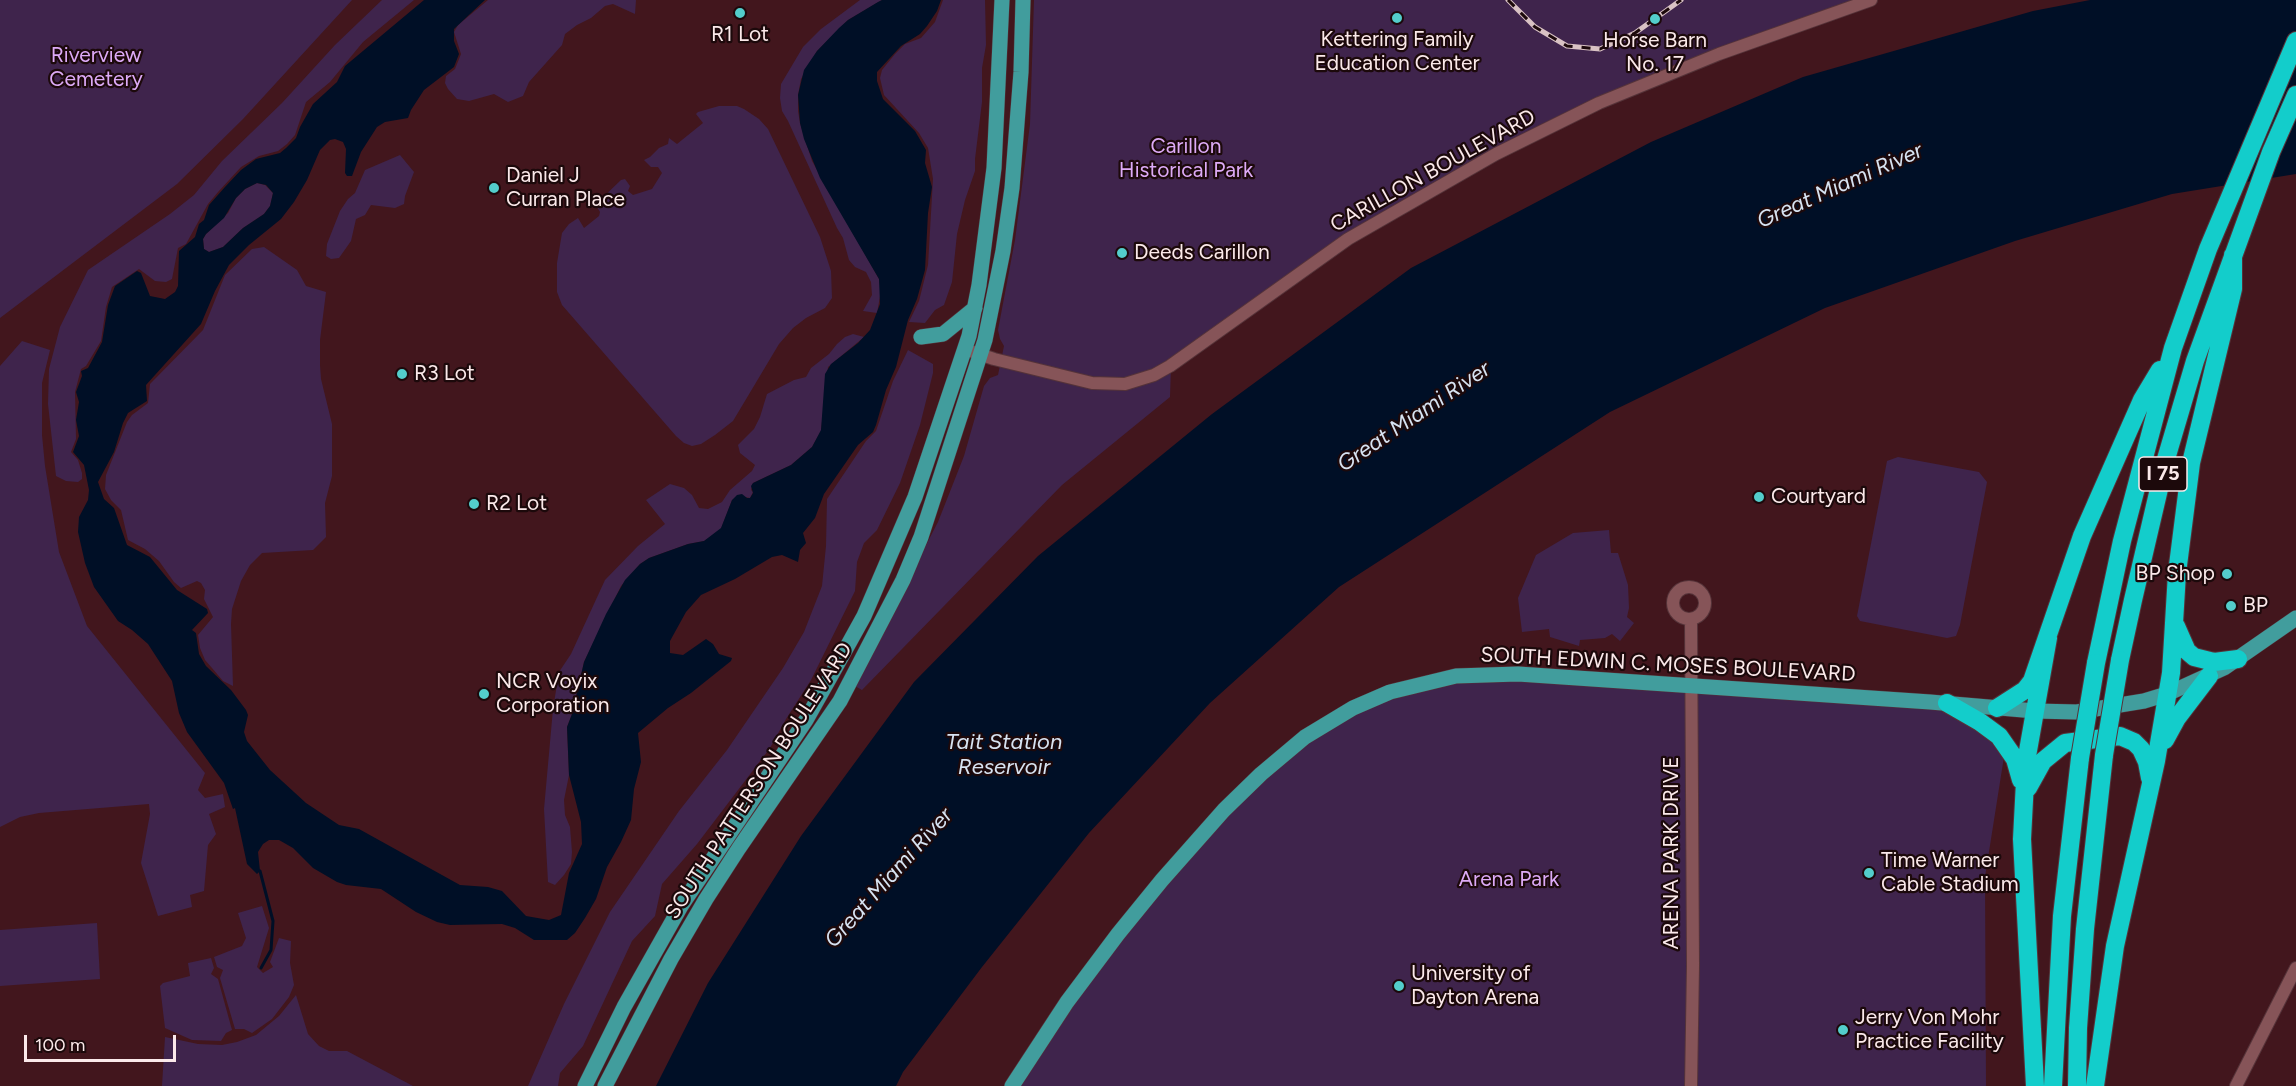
<!DOCTYPE html>
<html>
<head>
<meta charset="utf-8">
<style>
  body { margin:0 }
  #map { position:relative; width:2296px; height:1086px; overflow:hidden; background:#42161d; font-family:Figtree,sans-serif }
  canvas { display:block }
  .scale { position:absolute; left:24px; top:1035px; width:152px; height:27px; box-sizing:border-box; border:3px solid #fbe9ea; border-top:0; padding-left:8px; font-size:18px; line-height:21px; white-space:nowrap; color:#fbe9ea; -webkit-text-stroke:4px #1c090b; paint-order:stroke }
</style>
</head>
<body>
<div id="map">
<canvas width="2296" height="1086"></canvas>
<div class="scale">100 m</div>
</div>
<script>
const g = document.querySelector('canvas').getContext('2d');
g.lineJoin = 'round';
function fillPath(path, color) {
  g.fillStyle = color;
  g.fill(path, 'evenodd');
}
function toPath(rows) {
  const path = new Path2D();
  for (const r of rows) {
    if (r.length === 3) {
      path.moveTo(r[0] + r[2], r[1]);
      path.arc(r[0], r[1], r[2], 0, 2 * Math.PI);
      continue;
    }
    path.moveTo(r[0], r[1]);
    for (let i = 2; i < r.length; i += 2) path.lineTo(r[i], r[i + 1]);
  }
  return path;
}
function stroke(path, color, width, dash) {
  g.strokeStyle = color;
  g.lineWidth = width;
  g.lineCap = dash ? 'butt' : 'round';
  g.setLineDash(dash || []);
  g.stroke(path);
}
function label(font, color, halo, rows, align = 'center') {
  g.font = font + ' Figtree,sans-serif';
  g.lineWidth = 4.5;
  g.setLineDash([]);
  g.textBaseline = 'middle';
  g.strokeStyle = halo;
  g.fillStyle = color;
  for (const [text, x, y, turn = 0] of rows) {
    g.save();
    g.translate(x, y);
    g.rotate((+turn || 0) * Math.PI / 180);
    g.textAlign = isNaN(turn) ? turn : align;
    if (halo) g.strokeText(text, 0, 0);
    g.fillText(text, 0, 0);
    g.restore();
  }
}
const green = toPath([
  [0,0,352,0,243,119,177,184,0,318],
  [382,0,414,0,363,42,330,82,306,102,295,135,287,144,278,151,259,156,241,167,218,192,208,204,186,244,178,248,172,279,166,282,155,281,139,269,112,287,106,307,101,341,86,366,81,369,75,392,76,439,71,452,78,460,82,473,82,479,78,482,66,481,56,476,48,404,49,369,60,327,88,270,170,214,194,195,222,161,282,103,335,45],
  [488,0,636,0,635,14,613,4,605,6,591,18,577,25,565,34,562,45,529,82,523,96,508,102,494,94,469,101,457,99,448,89,445,83,446,76,455,69,461,54,454,32,458,25],
  [860,0,882,0,848,20,817,51,801,79,798,95,798,111,800,123,812,161,879,279,881,291,877,313,863,311,872,295,871,282,866,272,855,267,849,260,843,238,837,228,788,121,782,111,780,98,781,84,803,47,821,29],
  [943,0,985,0,986,45,982,68,982,102,975,159,975,171,965,200,957,234,952,282,944,305,935,310,925,323,909,322,919,301,928,265,933,179,928,148,919,133,884,95,880,78,882,70,895,54,905,44,921,38,935,22],
  [1034,0,1871,0,1599,103,1396,210,1171,366,1170,397,1062,485,862,690,853,685,938,522,964,456,984,386,990,378,998,375,1004,346,1000,339,998,330,1015,240,1030,124],
  [719,106,737,106,744,109,759,119,768,129,820,237,831,271,832,298,825,308,806,318,793,328,779,344,733,421,715,435,701,444,692,446,684,443,676,436,562,305,557,292,557,263,562,233,569,224,578,218,584,228,599,216,600,212,597,207,597,203,621,180,625,179,630,186,628,191,633,195,652,189,662,173,658,167,651,167,644,160,650,157,659,148,668,144,669,138,677,144,703,123,696,114,698,112],
  [400,155,414,172,405,196,404,204,395,208,371,205,365,215,356,219,351,241,339,258,331,259,326,256,327,244,340,211,348,199,355,193,365,170],
  [257,183,265,185,273,193,270,206,264,214,243,228,223,247,209,252,204,249,203,239,206,234,228,213,236,198,245,189],
  [264,247,297,270,306,286,326,292,320,340,320,365,321,379,332,424,332,476,325,503,326,537,313,550,262,553,250,565,241,581,232,609,231,624,233,686,223,681,212,668,205,660,200,648,198,635,213,617,204,599,205,590,201,583,197,581,181,588,174,582,159,561,145,549,128,540,121,510,111,500,105,489,106,475,127,422,132,415,148,403,150,384,203,330,225,275,252,249],
  [853,334,864,337,828,367,821,431,812,447,791,465,753,483,751,490,753,492,750,498,745,497,732,500,721,529,713,535,704,541,688,544,649,558,640,564,621,586,584,662,572,714,567,727,569,775,564,800,565,815,570,827,572,852,571,864,564,875,555,885,548,882,544,809,553,709,559,672,571,654,605,580,638,546,665,524,646,500,670,484,684,488,692,495,699,508,708,509,722,502,730,490,752,471,755,465,740,453,738,445,754,429,760,417,767,394,794,380,806,377,811,368,829,354,837,344,845,337],
  [22,341,50,350,42,383,42,435,45,466,59,552,87,626,205,773,198,790,205,798,223,794,225,807,209,814,216,834,208,845,204,891,190,895,192,907,158,916,141,863,150,814,149,804,39,813,20,817,0,827,0,366],
  [908,350,933,364,933,373,920,425,900,483,877,530,864,543,857,562,855,591,811,680,786,719,770,748,697,844,662,884,655,916,632,941,583,1046,560,1073,558,1086,528,1086,564,1004,610,912,679,811,727,750,783,668,804,632,822,586,826,546,827,499,866,441,876,431,893,381],
  [1898,457,1979,472,1987,482,1960,625,1956,636,1947,638,1860,621,1857,616,1887,461],
  [1609,530,1611,553,1618,553,1628,585,1629,608,1627,617,1634,623,1620,641,1612,634,1605,638,1580,640,1579,646,1550,637,1549,629,1522,632,1518,598,1536,555,1573,533],
  [1456,676,1930,702,2006,744,1985,877,1986,1086,1012,1086,1046,1031,1224,810,1353,708],
  [262,906,269,928,257,967,263,973,273,967,270,962,279,938,291,941,290,963,294,985,289,997,272,1019,252,1033,244,1029,235,1029,220,978,223,970,217,967,214,957,242,946,246,938,238,913],
  [97,923,100,979,0,986,0,930],
  [211,958,214,968,211,974,218,979,232,1030,226,1033,221,1041,192,1040,165,1028,160,986,163,983,190,976,188,963],
  [296,995,308,1034,319,1046,329,1051,347,1051,413,1086,162,1086,165,1037,198,1044,222,1045,237,1042,256,1035,279,1016]
]);
const water = toPath([
  [424,0,485,0,454,29,454,41,459,54,454,67,424,90,411,110,408,118,385,122,377,127,361,152,352,176,347,176,345,173,346,149,343,142,335,139,330,140,320,150,307,180,294,202,281,219,249,245,229,265,215,291,201,324,146,385,147,401,128,413,123,423,114,452,98,482,104,499,114,508,127,545,150,557,177,590,207,609,208,613,192,630,196,633,199,654,206,666,231,690,246,710,248,715,244,732,247,741,270,770,306,803,339,825,359,829,460,885,488,887,502,891,526,916,549,920,561,915,569,873,582,844,581,822,569,775,567,727,572,714,584,662,606,614,625,580,640,564,649,558,688,544,704,541,721,528,732,500,737,495,742,494,747,498,750,498,753,493,751,486,753,483,791,465,812,447,821,430,825,374,831,364,858,343,870,330,880,304,879,279,820,178,804,139,800,123,798,95,804,70,817,51,839,28,848,20,878,2,882,0,941,0,937,11,927,26,920,34,901,46,877,72,877,81,883,99,915,131,926,150,925,163,932,187,928,213,925,270,917,299,908,320,896,367,886,390,876,425,873,432,858,445,824,494,815,518,803,533,806,543,800,550,798,562,782,555,772,557,735,579,701,595,686,612,670,641,670,653,683,655,706,639,713,644,719,654,732,658,731,661,691,693,668,708,638,733,641,762,634,789,631,820,621,842,607,867,596,899,585,918,575,933,567,940,534,940,515,928,502,924,450,925,437,922,416,912,381,889,346,885,337,882,313,868,293,848,279,840,269,840,263,844,258,852,260,871,257,874,247,864,235,808,233,809,224,783,187,732,179,713,172,681,148,644,132,630,118,621,94,587,85,563,78,532,79,517,88,500,89,490,84,465,73,452,79,436,76,420,79,402,76,392,82,376,81,371,88,368,102,342,108,305,115,286,137,271,141,273,150,296,165,299,175,292,178,286,179,251,195,237,199,224,204,220,209,205,225,187,241,170,256,159,280,153,286,148,296,138,300,127,313,104,337,82,345,66],
  [257,183,266,185,273,193,270,206,264,214,243,228,223,247,209,252,204,249,203,239,206,234,224,218,236,198,245,189],
  [2090,0,2296,0,2296,174,2172,194,2015,241,1825,308,1610,412,1339,587,1210,703,1089,833,982,967,903,1072,896,1086,656,1086,708,983,801,836,914,682,1038,556,1212,414,1411,268,1651,142,1803,77,2033,11]
]);
const stream = toPath([
  [260,871,273,921,271,950,261,968]
]);
const minor = toPath([
  [973,352,994,359,1092,383,1125,384,1154,375,1170,366,1348,239,1496,154,1599,103,1719,54,1871,0],
  [1689,603,16],
  [1691,619,1693,966,1691,1086],
  [2236,1086,2296,968]
]);
const major = toPath([
  [921,337,943,334,975,308],
  [585,1086,624,1007,681,906,806,720,833,672,864,616,915,497,969,336,979,285,994,168,1002,0],
  [605,1086,671,959,706,899,739,848,840,701,903,580,921,537,985,340,1003,251,1012,188,1021,72,1023,0],
  [1012,1086,1067,1002,1118,934,1162,880,1224,810,1261,774,1305,737,1353,708,1390,692,1456,676,1518,674,1930,702,2035,711,2077,712,2144,701,2167,694,2224,668,2296,618]
]);
const highway = toPath([
  [2176,626,2187,651,2194,657,2214,662,2238,659],
  [2120,660,2133,600,2166,459,2195,361,2271,152,2296,95],
  [2096,663,2122,541,2173,348,2208,249,2296,41],
  [1947,703,1980,722,1999,736,2015,759,2021,780],
  [1997,708,2025,690,2032,681,2082,536,2142,400,2160,370],
  [2165,740,2177,718,2209,676],
  [2028,788,2043,761,2065,743,2120,736,2134,742,2141,749,2147,762,2150,778],
  [2035,1086,2022,839,2026,762,2048,638],
  [2053,1086,2062,916,2080,758],
  [2077,1086,2078,1028,2085,929,2104,755],
  [2095,1086,2115,946,2156,761,2171,673,2177,573,2191,463,2233,289,2233,255]
]);
const rail = toPath([
  [1508,0,1535,27,1567,46,1600,49,1635,33,1681,0]
]);
const highwayBridge = toPath([
  [2104,755,2120,660],
  [2080,758,2096,663]
]);
const markers = [
  [740,13,6,"#53cdcb"],
  [1397,18,6,"#53cdcb"],
  [1655,19,6,"#53cdcb"],
  [494,188,6,"#53cdcb"],
  [1122,253,6,"#53cdcb"],
  [402,374,6,"#53cdcb"],
  [1759,497,6,"#53cdcb"],
  [474,504,6,"#53cdcb"],
  [2227,574,6,"#53cdcb"],
  [2231,606,6,"#53cdcb"],
  [484,694,6,"#53cdcb"],
  [1869,873,6,"#53cdcb"],
  [1399,986,6,"#53cdcb"],
  [1843,1030,6,"#53cdcb"]
];
const shields = [
  [2163,474,48]
];
const shieldNames = [
  ["I 75",2163,474]
];
const poiNames = [
  ["R1 Lot",740,35,"center"],
  ["Kettering Family",1397,40,"center"],
  ["Education Center",1397,64,"center"],
  ["Horse Barn",1655,41,"center"],
  ["No. 17",1655,65,"center"],
  ["Daniel J",506,176],
  ["Curran Place",506,200],
  ["Deeds Carillon",1134,253],
  ["R3 Lot",414,374],
  ["Courtyard",1771,497],
  ["R2 Lot",486,504],
  ["BP Shop",2215,574,"right"],
  ["BP",2243,606],
  ["NCR Voyix",496,682],
  ["Corporation",496,706],
  ["Time Warner",1881,861],
  ["Cable Stadium",1881,885],
  ["University of",1411,974],
  ["Dayton Arena",1411,998],
  ["Jerry Von Mohr",1855,1018],
  ["Practice Facility",1855,1042]
];
const parkNames = [
  ["Riverview",96,56],
  ["Cemetery",96,80],
  ["Carillon",1186,147],
  ["Historical Park",1186,171],
  ["Arena Park",1509,880]
];
const streetNames = [
  ["CARILLON BOULEVARD",1433,171,-29],
  ["SOUTH EDWIN C. MOSES BOULEVARD",1668,665,3],
  ["SOUTH PATTERSON BOULEVARD",759,781,-57],
  ["ARENA PARK DRIVE",1672,853,-90]
];
const waterNames = [
  ["Great Miami River",1840,186,-24],
  ["Great Miami River",1414,417,-34],
  ["Tait Station",1004,743],
  ["Reservoir",1004,768],
  ["Great Miami River",889,878,-48]
];
fillPath(green, '#3f244c');
fillPath(water, '#000f26');
stroke(stream, '#000f26', 3);
stroke(minor, '#553339', 14);
stroke(major, '#553339', 16);
stroke(highway, '#553339', 20);
stroke(minor, '#865458', 12);
stroke(major, '#419d9d', 15);
stroke(highway, '#13cdcb', 18);
stroke(rail, '#d9c2c4', 5);
stroke(rail, '#1c090b', 3, [9]);
stroke(highwayBridge, '#553339', 20, []);
stroke(highwayBridge, '#13cdcb', 18);
for (const [x, y, r, color] of markers) {
  const dot = new Path2D();
  dot.arc(x, y, r, 0, 2 * Math.PI);
  g.fillStyle = color;
  g.fill(dot);
  stroke(dot, '#1c090b', 2);
}
for (const [x, y, w] of shields) {
  const box = new Path2D();
  box.roundRect(x - w / 2, y - 17, w, 34, 4.5);
  g.fillStyle = '#1c090b';
  g.fill(box);
  stroke(box, '#fbe9ea', 1.5);
}
label('bold 20px', '#fbe9ea', null, shieldNames);
label('21px', '#fbe9ea', '#1c090b', poiNames, 'left');
label('21px', '#ddaaf7', '#1c090b', parkNames);
label('21px', '#fbe9ea', '#1c090b', streetNames);
label('italic 22px', '#d7e3f2', '#1c090b', waterNames);
</script>
</body>
</html>
